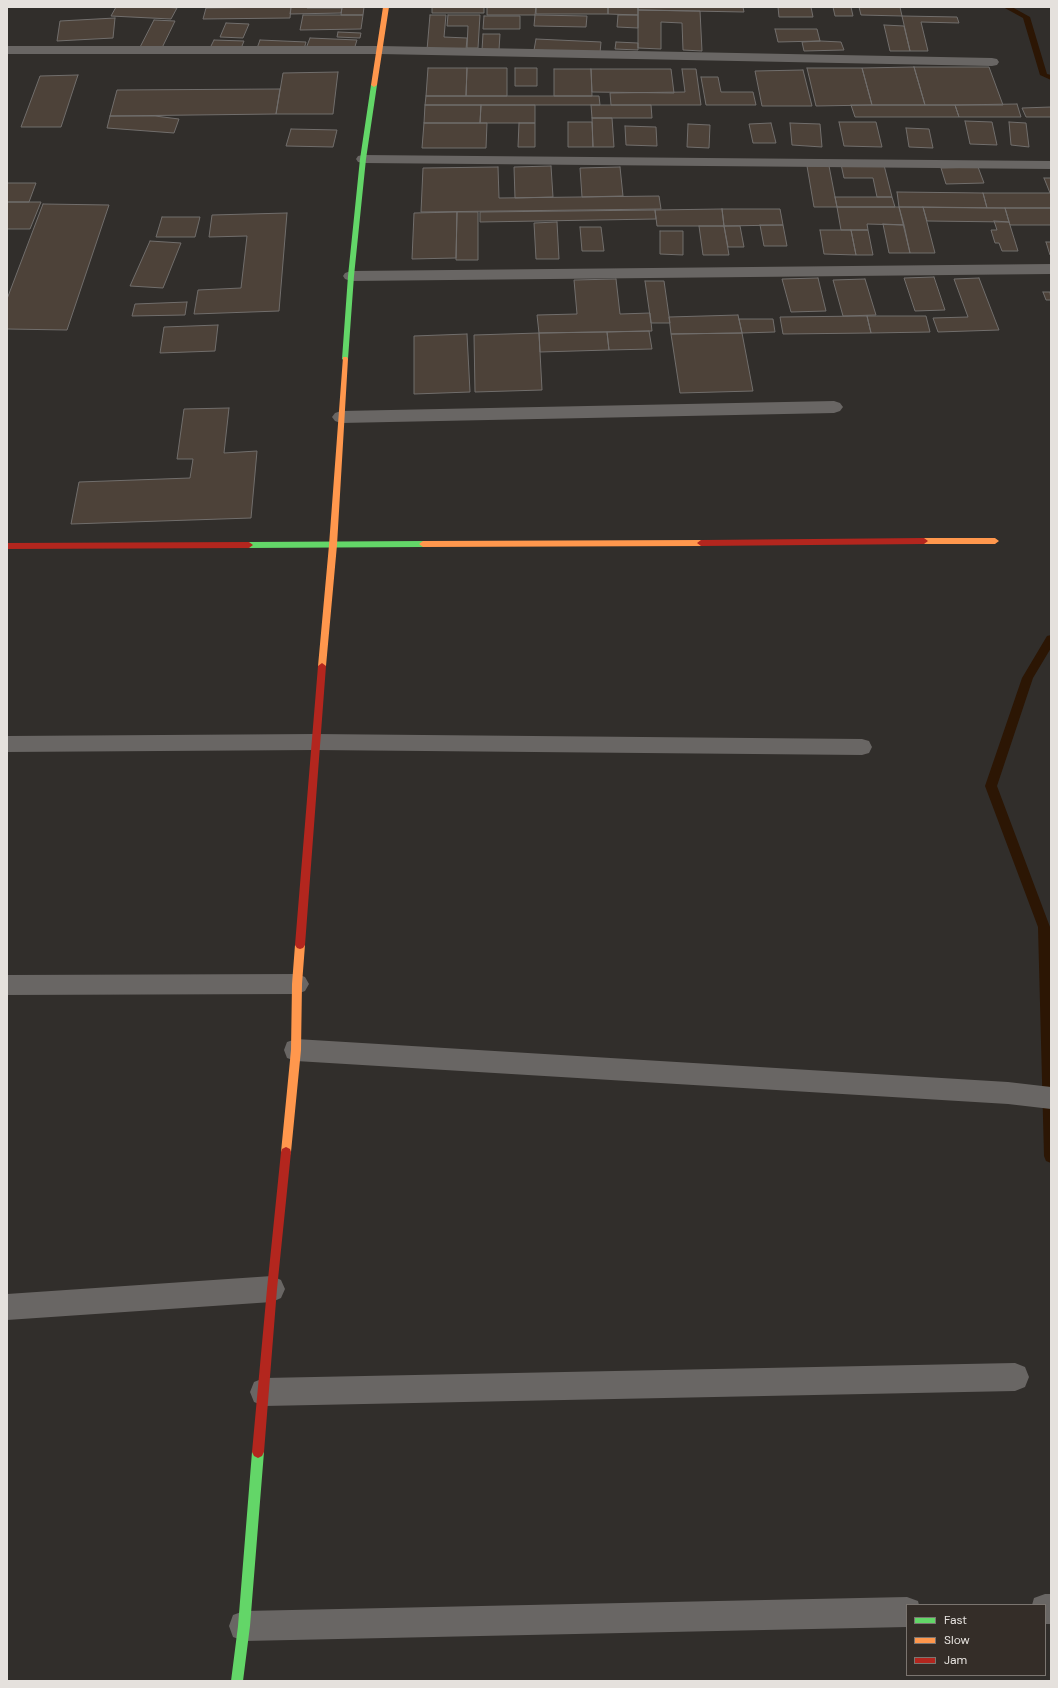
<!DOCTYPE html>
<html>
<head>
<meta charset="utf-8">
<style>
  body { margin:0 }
  #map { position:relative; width:1058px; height:1688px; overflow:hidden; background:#312e2b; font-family:"DM Sans",sans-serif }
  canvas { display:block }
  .frame { position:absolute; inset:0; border:8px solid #e5e1dd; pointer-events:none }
  .legend { position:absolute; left:906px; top:1604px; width:140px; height:72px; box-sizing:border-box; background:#342d28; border:1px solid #7b7570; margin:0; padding:5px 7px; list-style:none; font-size:12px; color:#e5e1dd }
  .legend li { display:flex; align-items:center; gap:8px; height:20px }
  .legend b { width:20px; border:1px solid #7b7570 }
</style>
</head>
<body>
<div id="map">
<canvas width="1058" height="1688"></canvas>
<div class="frame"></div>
<ul class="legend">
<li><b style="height:5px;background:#63d668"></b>Fast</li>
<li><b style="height:5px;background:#ff974d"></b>Slow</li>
<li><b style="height:5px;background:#b3261e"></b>Jam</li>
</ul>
</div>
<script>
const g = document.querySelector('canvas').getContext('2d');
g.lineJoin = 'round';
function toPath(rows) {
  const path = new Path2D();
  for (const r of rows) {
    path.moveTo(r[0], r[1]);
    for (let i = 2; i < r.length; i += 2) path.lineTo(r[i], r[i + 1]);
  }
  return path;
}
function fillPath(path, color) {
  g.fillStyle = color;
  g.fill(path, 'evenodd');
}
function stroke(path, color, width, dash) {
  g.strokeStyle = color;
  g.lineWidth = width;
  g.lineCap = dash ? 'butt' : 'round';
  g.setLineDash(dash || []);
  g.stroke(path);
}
const stream = toPath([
  [1003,7,1012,7,1030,17,1047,74,1051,75,1051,80,1040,75,1023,18,1003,7],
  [1051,635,1051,648,1033,678,997,786,1050,927,1051,1163,1046,1161,1044,1156,1038,927,985,786,1022,678,1047,636,1051,635]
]);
const building = toPath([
  [116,7,162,7,177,8,171,19,111,16,116,7],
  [291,7,290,18,203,19,206,8,291,7],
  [291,7,307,7,307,8,342,8,341,13,290,14,291,7],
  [342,7,364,7,363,15,341,15,342,7],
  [432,7,484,7,484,13,432,13,432,7],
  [487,7,536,7,535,15,487,15,487,7],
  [536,7,608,7,608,14,536,14,536,7],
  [608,7,638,7,638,15,608,14,608,7],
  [638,7,743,7,744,12,638,10,638,7],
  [778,7,811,7,813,17,779,17,778,7],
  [833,7,851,7,853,16,835,16,833,7],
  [859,7,900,7,902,16,861,15,859,7],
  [638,10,700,11,702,51,683,50,682,23,661,22,661,49,638,48,638,10],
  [303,15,363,15,361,29,300,30,303,15],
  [430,15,446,15,444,37,467,38,466,50,427,50,430,15],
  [448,15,480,15,478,48,467,48,468,26,447,26,448,15],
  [535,15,587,16,586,27,534,26,535,15],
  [618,15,638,15,638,28,617,27,618,15],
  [484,16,520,16,520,29,483,29,484,16],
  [902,16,957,17,959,23,921,22,928,51,910,51,902,16],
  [115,18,113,38,57,41,60,21,115,18],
  [154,20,175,21,160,52,138,51,154,20],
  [226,23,249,24,243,38,220,37,226,23],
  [884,25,904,26,910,51,890,51,884,25],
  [775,29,817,29,820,41,778,42,775,29],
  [338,32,361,33,360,38,337,37,338,32],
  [483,34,500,34,499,50,482,50,483,34],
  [310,38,357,40,353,53,305,51,310,38],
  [536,39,601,42,600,53,534,50,536,39],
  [214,40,244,41,240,51,209,50,214,40],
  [260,40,306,42,303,53,256,51,260,40],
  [820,41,841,42,844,50,804,51,802,42,820,41],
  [616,42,638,43,638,50,615,49,616,42],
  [914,67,925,105,872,105,862,68,914,67],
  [914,67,989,67,1003,105,925,105,914,67],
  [428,68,467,68,466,96,426,96,428,68],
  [467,68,507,68,507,96,466,96,467,68],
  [515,68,537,68,537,86,515,86,515,68],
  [807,68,862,68,872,105,816,106,807,68],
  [554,69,591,69,592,96,554,96,554,69],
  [591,69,671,69,674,93,592,92,591,69],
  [682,69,696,69,701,105,611,105,610,93,685,92,682,69],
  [803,70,812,106,762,106,755,71,803,70],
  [338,72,333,114,276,114,283,73,338,72],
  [78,75,61,127,21,127,40,76,78,75],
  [701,77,718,77,721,92,753,92,756,105,706,105,701,77],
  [280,89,276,114,110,116,117,90,280,89],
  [426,96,599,96,600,105,425,105,426,96],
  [1017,104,1021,117,959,117,955,105,1017,104],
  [425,105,481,105,480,123,424,123,425,105],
  [481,105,535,105,535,123,480,123,481,105],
  [591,105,651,105,652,118,592,118,591,105],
  [851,105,955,105,959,117,855,117,851,105],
  [1051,107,1051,117,1026,117,1022,108,1051,107],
  [110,116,155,116,179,119,174,133,107,128,110,116],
  [592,118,612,118,614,147,593,147,592,118],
  [965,121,992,122,997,145,970,144,965,121],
  [568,122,592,122,593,147,568,147,568,122],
  [839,122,876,122,882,147,844,146,839,122],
  [1009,122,1026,123,1029,147,1011,145,1009,122],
  [424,123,487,123,486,148,422,148,424,123],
  [519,123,535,123,535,147,518,147,519,123],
  [771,123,776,143,753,143,749,124,771,123],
  [790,123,820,124,822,147,792,145,790,123],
  [688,124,710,125,709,148,687,147,688,124],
  [625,126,656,127,657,146,626,145,625,126],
  [906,128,929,129,933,148,909,147,906,128],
  [291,129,337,130,333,147,286,146,291,129],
  [841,164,884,165,892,197,877,197,873,178,844,178,841,164],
  [551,166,553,197,515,198,514,167,551,166],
  [807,166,829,166,837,207,814,207,807,166],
  [498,167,499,198,659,196,661,209,421,212,423,168,498,167],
  [620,167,623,196,582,197,580,168,620,167],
  [978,167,984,183,946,184,941,168,978,167],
  [1044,178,1051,178,1051,193,1050,193,1044,178],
  [7,183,36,183,29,202,7,202,7,183],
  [897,192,983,193,987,208,899,207,897,192],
  [983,193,1051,193,1051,208,987,208,983,193],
  [835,197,892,197,895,207,837,207,835,197],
  [7,202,41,202,30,229,7,229,7,202],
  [43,204,109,205,67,330,7,329,7,299,43,204],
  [837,207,899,207,904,225,867,224,868,230,841,230,837,207],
  [899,207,923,207,935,253,910,253,899,207],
  [923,207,1005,208,1009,222,927,221,923,207],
  [1005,208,1051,208,1051,225,1010,225,1005,208],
  [722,209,724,226,657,226,655,210,722,209],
  [722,209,780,209,783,225,724,226,722,209],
  [655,210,656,219,480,222,480,212,655,210],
  [457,212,456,258,412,259,414,213,457,212],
  [457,212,478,212,478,260,456,260,457,212],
  [287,213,279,311,194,314,198,290,241,288,247,236,209,237,212,215,287,213],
  [162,217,200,217,195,237,156,237,162,217],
  [994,221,1009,222,1018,251,1002,251,999,243,995,243,991,230,997,230,994,221],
  [557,222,559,259,536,259,534,223,557,222],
  [883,224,904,225,910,253,889,253,883,224],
  [760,225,783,225,787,246,764,246,760,225],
  [699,226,724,226,729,255,703,255,699,226],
  [724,226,740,226,744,247,728,247,724,226],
  [580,227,601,227,604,251,582,251,580,227],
  [820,230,851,230,856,255,824,254,820,230],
  [851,230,868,230,873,255,856,255,851,230],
  [660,231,683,231,683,255,660,254,660,231],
  [150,241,181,243,163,288,130,286,150,241],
  [1046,242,1051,242,1051,255,1050,255,1046,242],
  [934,277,945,310,915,311,904,278,934,277],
  [818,278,826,311,791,312,782,279,818,278],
  [979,278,999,330,938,332,933,318,968,317,954,279,979,278],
  [616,279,620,314,650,313,652,331,539,333,537,315,577,314,574,280,616,279],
  [865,279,876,315,843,316,833,280,865,279],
  [645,281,664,281,670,323,651,323,645,281],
  [1043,292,1050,292,1051,300,1046,300,1043,292],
  [187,302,185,315,132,316,135,304,187,302],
  [738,315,742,333,671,334,669,317,738,315],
  [867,316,871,333,783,334,780,317,867,316],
  [867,316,926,316,930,332,871,333,867,316],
  [739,319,773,319,775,332,742,333,739,319],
  [218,325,215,351,160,353,164,327,218,325],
  [649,331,652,349,609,350,607,332,649,331],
  [607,332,609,350,540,352,539,333,607,332],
  [539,333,542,390,475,392,474,335,539,333],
  [742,333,753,391,680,393,671,334,742,333],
  [467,334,470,392,414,394,414,336,467,334],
  [229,408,224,453,257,451,251,518,71,524,79,482,190,478,193,459,177,459,184,409,229,408]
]);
const street = toPath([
  [7,46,380,46,992,58,997,59,999,62,997,65,992,66,380,54,7,54,7,46],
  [363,155,1051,161,1051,169,363,163,358,162,356,159,358,156,363,155],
  [1051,264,1051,274,351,281,345,279,343,276,345,273,351,271,1051,264],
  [834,401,840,403,843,407,840,411,834,413,341,423,335,421,332,417,335,413,341,411,834,401],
  [315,734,862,739,869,741,872,747,869,753,862,755,315,750,7,752,7,736,315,734],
  [297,974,305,977,309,984,305,991,297,994,7,995,7,975,297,974],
  [296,1039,1008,1082,1051,1087,1051,1109,1008,1104,296,1061,287,1058,284,1050,287,1042,296,1039],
  [272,1276,281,1280,285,1289,281,1298,272,1302,7,1320,7,1294,272,1276],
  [1015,1363,1025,1367,1029,1377,1025,1387,1015,1391,264,1406,254,1402,250,1392,254,1382,264,1378,1015,1363],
  [1045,1594,1051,1594,1051,1624,1045,1624,1045,1605,1032,1605,1034,1598,1045,1594],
  [907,1597,918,1601,919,1605,907,1605,907,1627,244,1641,233,1637,229,1626,233,1615,244,1611,907,1597]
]);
const fast = toPath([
  [374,83,377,85,366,159,354,276,348,359,345,361,342,359,348,276,360,159,371,85,374,83],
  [423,541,427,544,423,547,249,548,245,545,249,542,423,541],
  [258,1446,262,1448,264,1452,250,1626,243,1681,231,1681,238,1626,252,1452,254,1448,258,1446]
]);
const slow = toPath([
  [383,7,389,7,377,85,374,87,371,85,383,7],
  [343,357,347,357,348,359,337,545,326,666,322,669,318,666,329,545,343,357],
  [924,538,995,538,999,541,995,544,924,544,920,541,924,538],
  [701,540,705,543,701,546,423,547,419,544,423,541,701,540],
  [300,941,303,942,305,945,302,984,301,1050,291,1152,290,1155,286,1157,282,1155,281,1152,291,1050,292,984,295,945,297,942,300,941]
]);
const jam = toPath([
  [924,538,928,541,924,544,701,546,697,543,701,540,924,538],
  [249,542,253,545,249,548,7,549,7,543,249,542],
  [322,663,326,666,305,945,303,948,300,949,297,948,295,945,318,666,322,663],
  [286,1147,290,1149,291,1152,277,1289,264,1452,262,1456,258,1458,254,1456,252,1452,267,1289,281,1152,282,1149,286,1147]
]);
fillPath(stream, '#2c1604');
fillPath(building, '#4d4239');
stroke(building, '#716e6c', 1);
fillPath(street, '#696664');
fillPath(fast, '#63d668');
fillPath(slow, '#ff974d');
fillPath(jam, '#b3261e');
</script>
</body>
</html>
